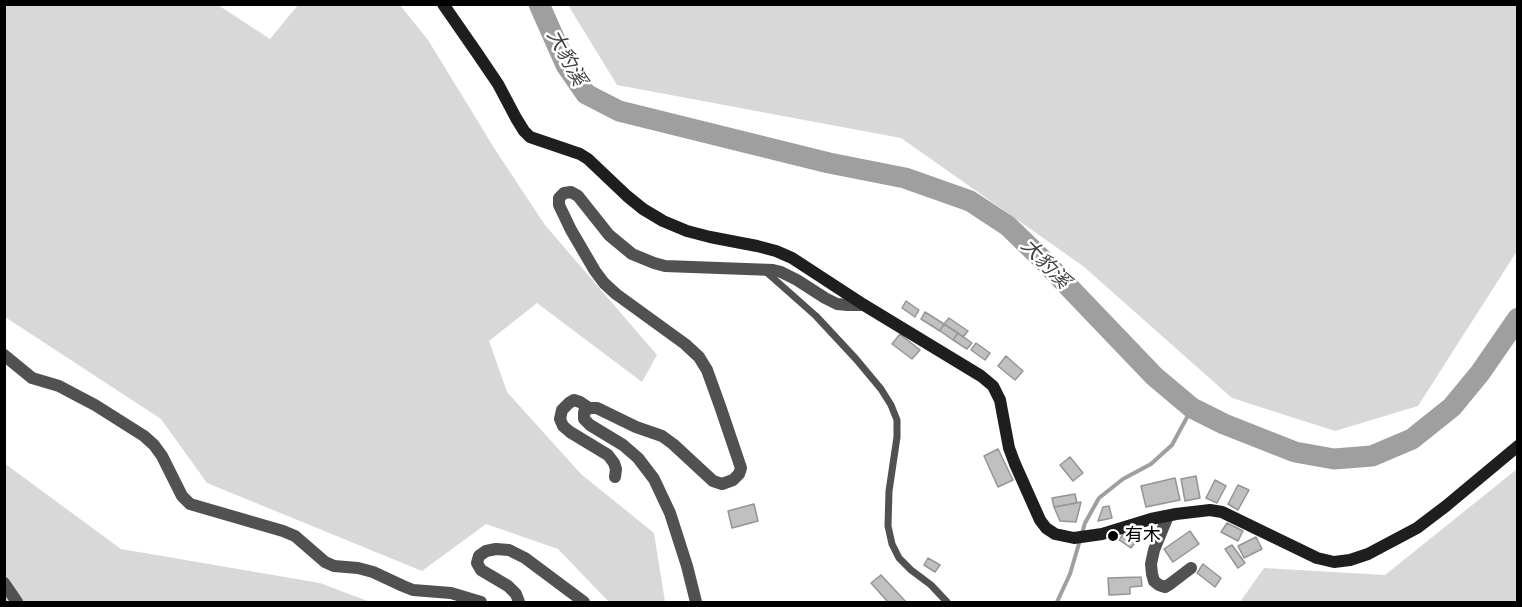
<!DOCTYPE html>
<html>
<head>
<meta charset="utf-8">
<style>
  body { margin:0 }
  #map { position:relative; width:1522px; height:607px; overflow:hidden; background:#fff; font-family:Helvetica,sans-serif }
  canvas { display:block }
  .frame { position:absolute; inset:0; border:6px solid #000; pointer-events:none }
</style>
</head>
<body>
<div id="map">
<canvas width="1522" height="607"></canvas>
<div class="frame"></div>
</div>
<script>
const g = document.querySelector('canvas').getContext('2d');
g.lineJoin = 'round';
function fillPath(path, color) {
  g.fillStyle = color;
  g.fill(path, 'evenodd');
}
function toPath(rows) {
  const path = new Path2D();
  for (const r of rows) {
    path.moveTo(r[0], r[1]);
    for (let i = 2; i < r.length; i += 2) path.lineTo(r[i], r[i + 1]);
  }
  return path;
}
function stroke(path, color, width, dash) {
  g.strokeStyle = color;
  g.lineWidth = width;
  g.lineCap = dash ? 'butt' : 'round';
  g.setLineDash(dash || []);
  g.stroke(path);
}
function label(font, color, halo, rows, align = 'center') {
  g.font = font + ' Helvetica,"Noto Sans TC",sans-serif';
  g.lineWidth = 5;
  g.setLineDash([]);
  g.textBaseline = 'middle';
  g.strokeStyle = halo;
  g.fillStyle = color;
  for (const [text, x, y, turn = 0] of rows) {
    g.save();
    g.translate(x, y);
    g.rotate((+turn || 0) * Math.PI / 180);
    g.textAlign = isNaN(turn) ? turn : align;
    if (halo) g.strokeText(text, 0, 0);
    g.fillText(text, 0, 0);
    g.restore();
  }
}
const green = toPath([
  [4,5,218,5,270,39,298,5,400,5,428,40,496,151,545,225,657,355,642,382,537,303,489,341,507,392,581,474,654,533,665,602,609,602,558,549,486,524,422,571,207,483,161,419,5,317],
  [568,5,1517,5,1517,251,1418,406,1335,431,1232,398,1083,266,901,138,617,85],
  [4,463,121,549,320,583,370,602,5,602],
  [1517,469,1517,602,1240,602,1264,568,1385,575]
]);
const stream = toPath([
  [1057,602,1070,574,1085,523,1099,498,1123,479,1151,464,1172,445,1192,408]
]);
const river = toPath([
  [539,4,566,65,586,94,619,111,829,163,905,178,970,201,1008,226,1043,260,1154,376,1192,408,1224,424,1295,452,1334,459,1372,456,1412,439,1452,407,1480,373,1518,318]
]);
const building = toPath([
  [906,301,919,310,915,317,902,308,906,301],
  [925,312,944,324,940,331,921,319,925,312],
  [949,318,968,331,963,337,944,324,949,318],
  [944,324,958,333,953,340,940,331,944,324],
  [958,333,972,343,967,349,953,340,958,333],
  [900,334,920,350,912,359,892,344,900,334],
  [976,343,990,353,985,360,971,350,976,343],
  [1006,356,1023,371,1015,380,998,366,1006,356],
  [998,449,1013,480,998,487,984,456,998,449],
  [1070,457,1083,473,1073,481,1060,465,1070,457],
  [1196,476,1200,498,1185,501,1181,479,1196,476],
  [1175,478,1180,500,1146,507,1141,486,1175,478],
  [1215,480,1226,486,1217,503,1206,498,1215,480],
  [1238,485,1249,490,1238,510,1228,504,1238,485],
  [1075,494,1077,503,1054,507,1052,498,1075,494],
  [1081,502,1076,522,1060,521,1054,507,1081,502],
  [754,504,758,521,732,528,728,511,754,504],
  [1109,506,1112,518,1098,521,1103,507,1109,506],
  [1227,523,1243,531,1238,541,1221,532,1227,523],
  [1132,531,1140,536,1131,548,1119,540,1123,534,1128,537,1132,531],
  [1190,531,1199,544,1173,562,1164,549,1190,531],
  [1256,537,1262,549,1244,558,1238,546,1256,537],
  [1232,545,1245,563,1238,568,1225,549,1232,545],
  [928,558,940,565,935,572,924,565,928,558],
  [1203,564,1221,578,1215,587,1197,573,1203,564],
  [881,575,906,602,888,602,871,583,881,575],
  [1141,577,1142,586,1130,587,1130,594,1109,595,1108,578,1141,577]
]);
const lane = toPath([
  [764,270,816,316,856,359,881,389,891,405,897,420,897,437,889,491,888,526,892,544,899,558,911,570,931,585,947,602]
]);
const street = toPath([
  [4,355,32,378,59,386,74,394,95,405,144,436,154,445,162,456,182,496,190,504,283,531,295,536,325,562,334,566,358,568,373,572,403,586,413,590,451,593,481,602],
  [589,408,580,402,574,400,569,403,562,410,560,419,563,426,570,432,608,455,614,463,616,469,615,477],
  [1168,516,1154,550,1151,564,1152,574,1154,581,1159,585,1165,587,1170,584,1191,568],
  [4,583,17,602],
  [519,602,516,594,508,586,481,570,477,563,479,556,486,551,496,549,509,550,525,558,584,602],
  [696,602,687,566,670,513,654,479,638,458,623,445,590,425,584,419,584,412,589,408,597,408,636,427,662,436,673,444,713,481,722,484,733,480,739,474,741,468,720,406,707,370,699,357,685,344,616,294,604,283,595,271,571,230,559,205,559,198,564,193,571,192,578,196,609,235,632,254,654,263,665,266,773,270,781,272,797,280,825,298,837,304,848,305,864,305]
]);
const secondary = toPath([
  [443,4,477,53,498,84,516,118,524,131,530,137,580,154,588,159,627,196,643,209,663,221,687,231,710,237,757,246,776,251,792,258,864,305,981,376,993,386,1000,400,1009,448,1015,464,1040,520,1046,528,1055,534,1074,538,1102,534,1151,519,1176,514,1210,510,1222,512,1317,558,1334,562,1350,560,1368,554,1417,528,1446,506,1518,446]
]);
const markers = [
  [1113,536,6,"#000"]
];
const poiNames = [
  ["有木",1125,536]
];
const waterNames = [
  ["大豹溪",566,58,62],
  ["大豹溪",1045,264,46]
];
fillPath(green, '#d8d8d8');
stroke(stream, '#9f9f9f', 4);
stroke(river, '#9f9f9f', 21);
fillPath(building, '#c0c0c0');
stroke(building, '#959595', 1.5);
stroke(lane, '#515151', 7);
stroke(street, '#515151', 12);
stroke(secondary, '#1e1e1e', 12);
for (const [x, y, r, color] of markers) {
  const dot = new Path2D();
  dot.arc(x, y, r, 0, 2 * Math.PI);
  g.fillStyle = color;
  g.fill(dot);
  stroke(dot, '#fff', 2);
}
label('18px', '#000', '#fff', poiNames, 'left');
label('italic 20px', '#404040', '#fff', waterNames);
</script>
</body>
</html>
